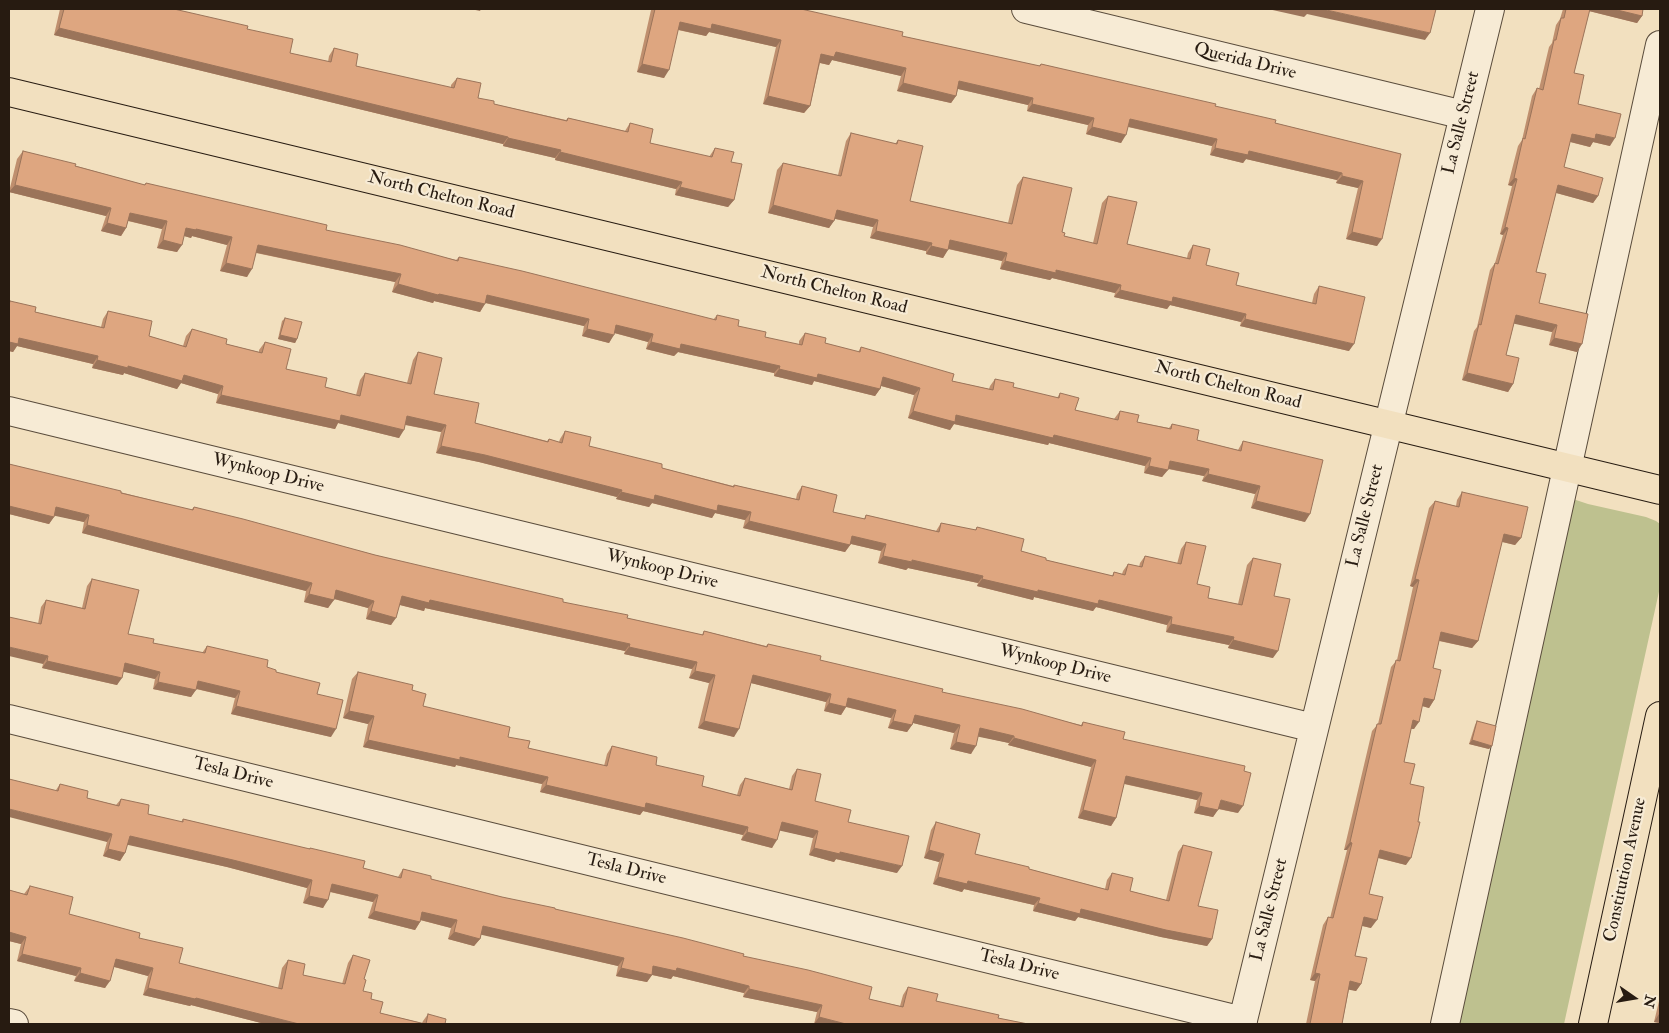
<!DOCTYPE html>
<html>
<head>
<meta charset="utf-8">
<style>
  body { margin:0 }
  #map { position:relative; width:1669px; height:1033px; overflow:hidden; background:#f2e0bf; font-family:"IM FELL Double Pica",serif }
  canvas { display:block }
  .frame { position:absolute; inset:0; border:10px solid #271b11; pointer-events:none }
  .north { position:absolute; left:1609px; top:973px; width:50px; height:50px; -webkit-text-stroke:4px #f7ebd5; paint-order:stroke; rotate:103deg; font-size:14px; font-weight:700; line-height:20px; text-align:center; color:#271b11 }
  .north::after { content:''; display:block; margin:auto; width:18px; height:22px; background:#271b11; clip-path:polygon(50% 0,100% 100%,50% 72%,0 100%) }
</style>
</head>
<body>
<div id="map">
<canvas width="1669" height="1033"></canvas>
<div class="frame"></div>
<div class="north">N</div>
</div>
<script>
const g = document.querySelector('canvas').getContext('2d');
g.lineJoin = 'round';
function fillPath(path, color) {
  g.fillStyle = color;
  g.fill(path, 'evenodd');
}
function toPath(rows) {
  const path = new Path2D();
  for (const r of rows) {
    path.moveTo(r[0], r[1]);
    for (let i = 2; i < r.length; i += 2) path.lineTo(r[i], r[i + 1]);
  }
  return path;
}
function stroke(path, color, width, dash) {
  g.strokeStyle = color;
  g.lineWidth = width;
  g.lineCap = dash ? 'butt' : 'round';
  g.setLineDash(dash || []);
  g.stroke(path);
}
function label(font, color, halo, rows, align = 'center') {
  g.font = font + ' "IM FELL Double Pica",serif';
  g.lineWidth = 4.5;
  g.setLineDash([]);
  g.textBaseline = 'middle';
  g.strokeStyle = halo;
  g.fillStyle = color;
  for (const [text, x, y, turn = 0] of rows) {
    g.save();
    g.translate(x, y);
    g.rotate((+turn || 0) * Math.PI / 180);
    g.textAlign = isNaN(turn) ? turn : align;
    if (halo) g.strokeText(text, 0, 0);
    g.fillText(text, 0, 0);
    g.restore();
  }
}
const green = toPath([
  [1564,496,1588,504,1646,517,1656,521,1660,524,1660,587,1564,1024,1450,1024]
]);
const minor = toPath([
  [1026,9,1464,115],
  [9,411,1314,728],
  [9,719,1243,1021],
  [9,1023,14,1024],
  [1242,1024,1490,9],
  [1445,1024,1660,45]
]);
const major = toPath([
  [9,92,1660,490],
  [1593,1024,1660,716]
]);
const wall = toPath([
  [60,9,174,9,247,29,290,53,328,62,329,56,334,48,356,66,451,88,451,85,457,78,478,98,494,104,566,120,568,118,625,131,630,123,650,143,709,157,715,148,731,162,734,200,728,207,675,195,676,189,555,160,555,158,503,146,503,144,54,35],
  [645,9,801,9,902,36,1039,66,1041,64,1215,106,1275,123,1401,154,1377,246,1346,239,1358,188,1336,183,1337,180,1246,159,1243,163,1210,155,1212,146,1128,127,1121,143,1086,134,1088,125,1027,111,1028,105,958,89,956,96,951,103,897,91,901,76,832,60,829,65,820,63,810,106,804,113,763,104,776,47,709,32,706,36,678,30,664,78,637,72,651,10],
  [1563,9,1643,9,1642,16,1637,23,1589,11,1574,73,1578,104,1610,146,1593,142,1590,147,1570,142,1564,167,1598,196,1593,203,1556,193,1536,272,1539,303,1588,314,1577,352,1549,345,1552,332,1514,323,1506,355,1513,384,1508,392,1462,380,1474,331,1477,327,1490,270,1495,263,1503,235,1500,234,1512,186,1508,185,1518,146,1522,140,1532,96,1537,88,1539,89,1549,47,1552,43,1556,25,1560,19],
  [851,133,895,144,898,140,910,201,1008,223,1017,185,1023,177,1064,236,1093,243,1102,203,1108,196,1127,244,1187,258,1188,253,1193,245,1206,265,1236,285,1312,303,1314,294,1319,286,1349,351,1240,326,1241,322,1170,305,1167,309,1114,297,1115,293,1052,278,1050,280,1000,269,1002,261,948,249,943,258,926,254,926,251,870,238,873,227,835,219,829,228,768,213,777,170,783,163,838,175,846,141],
  [23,151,144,185,146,183,326,230,456,260,459,257,713,320,717,315,738,326,765,337,799,345,799,341,805,333,825,343,858,352,861,347,952,381,989,389,990,386,995,379,1013,387,1057,398,1060,393,1075,410,1114,419,1120,411,1137,422,1169,428,1172,424,1197,440,1238,450,1243,441,1305,522,1251,508,1255,494,1202,481,1204,476,1168,469,1162,477,1144,473,1145,466,1049,443,1048,445,954,424,950,430,908,418,914,395,881,386,880,389,875,396,814,381,812,385,774,376,774,373,678,352,674,356,646,349,648,342,614,333,609,343,582,336,584,326,485,303,480,312,434,301,433,303,392,292,395,282,256,253,247,277,220,271,227,245,192,236,191,238,184,236,177,252,157,248,162,229,128,221,126,228,121,236,101,231,106,216,9,192,17,159],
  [10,301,35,312,101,327,103,319,108,311,149,336,183,346,186,336,192,329,226,344,259,352,259,350,265,342,286,369,325,387,356,395,360,380,365,373,407,383,413,360,418,352,434,394,475,423,547,441,549,439,559,442,560,439,565,431,589,446,662,468,733,486,734,485,796,499,797,494,802,486,833,512,864,519,866,515,936,531,941,523,975,530,977,527,1021,551,1046,560,1112,576,1114,572,1122,574,1123,571,1128,564,1139,567,1140,563,1145,556,1177,564,1181,549,1186,542,1197,584,1208,598,1238,604,1247,565,1253,558,1274,596,1273,658,1228,648,1229,645,1166,632,1167,625,1096,607,1093,611,1034,597,1033,600,977,586,978,583,908,568,906,570,878,563,881,551,851,544,845,552,743,528,745,520,715,513,712,518,652,503,649,507,616,499,617,497,479,462,436,453,441,432,405,425,399,438,338,423,335,429,216,403,218,394,181,383,177,389,124,373,123,375,92,368,93,364,17,346,13,352,9,351,9,302],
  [285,318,297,339,295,343,278,339,282,321],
  [9,464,191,510,194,507,375,555,627,618,702,635,704,631,766,646,768,644,820,660,942,692,1081,725,1083,722,1123,739,1238,813,1218,809,1213,817,1194,813,1197,800,1124,784,1116,818,1111,826,1078,818,1091,767,1008,745,1009,743,978,736,971,754,950,749,954,733,913,723,912,725,907,732,888,728,891,718,846,707,841,715,824,711,826,702,751,683,734,737,698,728,709,683,689,678,692,669,624,654,625,651,425,608,424,611,400,605,391,625,366,619,368,608,334,599,328,608,304,602,306,591,82,533,84,522,55,515,49,524,9,514],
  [1462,492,1521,538,1515,545,1502,542,1478,641,1472,648,1439,641,1433,668,1434,700,1429,708,1422,706,1414,729,1411,729,1404,762,1410,784,1406,865,1378,858,1369,894,1371,928,1362,926,1355,956,1361,984,1356,991,1349,989,1342,1024,1306,1024,1315,981,1310,980,1323,925,1328,917,1330,918,1347,850,1344,850,1372,731,1378,724,1391,667,1397,660,1413,587,1410,586,1429,508,1435,501,1456,506,1457,500],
  [92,579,128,634,153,643,202,653,207,646,267,667,317,694,331,737,231,714,235,698,196,689,191,697,153,689,155,679,123,671,117,685,42,668,43,664,38,624,41,607,46,600,82,608,87,586],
  [358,672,412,690,423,706,508,737,528,748,604,766,607,754,612,746,656,765,702,786,737,795,740,785,745,778,789,789,792,776,797,769,815,801,848,822,897,873,836,859,834,862,809,855,813,838,780,830,772,848,741,840,743,835,643,811,640,815,540,792,542,784,456,765,455,767,363,747,368,724,343,718,352,679],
  [1477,721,1489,749,1469,744,1475,725],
  [60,784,87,798,116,805,121,799,148,814,181,822,183,819,309,849,310,848,363,868,398,877,403,869,431,879,502,897,555,909,743,956,869,999,900,1006,903,995,908,987,936,1001,998,1018,1028,1024,814,1024,817,1012,743,997,744,993,673,976,671,979,652,975,647,982,616,976,618,966,481,934,480,939,474,946,448,939,451,928,420,920,420,922,415,930,368,918,373,902,330,892,323,908,303,903,307,888,227,867,127,844,125,853,120,861,103,856,107,842,56,790],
  [936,822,975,854,1029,869,1105,889,1107,880,1112,873,1130,891,1166,900,1178,852,1183,845,1198,906,1212,939,1207,946,1161,937,1078,917,1075,921,1033,911,1034,905,964,889,962,892,933,884,939,862,924,858,931,830],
  [30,886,69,914,139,938,179,963,278,988,282,968,288,960,303,975,342,984,348,963,353,955,364,979,363,991,371,999,380,1013,422,1023,423,1021,428,1014,445,1024,265,1024,191,1005,190,1006,143,995,148,976,114,967,105,988,74,981,76,976,17,961,21,944,9,941,9,890,24,894],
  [1660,997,1660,1023,1654,1022]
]);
const shadedWall = toPath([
  [471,9,481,9,480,11],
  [1268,9,1322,9,1430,33,1425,40,1307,14,1304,17],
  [1588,9,1613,9,1642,16,1637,23,1589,11],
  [680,22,712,24,781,40,776,47,709,32,706,36,675,29],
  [59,28,508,137,503,144,54,35],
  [836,52,906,68,901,76,832,60,829,65,816,62,821,54],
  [642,64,669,70,664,78,637,72],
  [959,81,1033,98,1028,105,954,88],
  [903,83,956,96,951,103,897,91],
  [768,96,810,106,804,113,763,104],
  [1032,104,1094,118,1088,125,1027,111],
  [1130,119,1217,139,1212,146,1125,126],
  [1092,127,1126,135,1121,143,1086,134],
  [1572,134,1596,134,1615,138,1610,146,1593,142,1590,147,1567,141],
  [508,138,561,150,555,158,503,146],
  [1215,148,1249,151,1342,173,1337,180,1246,159,1243,163,1210,155],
  [560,152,682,182,676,189,555,160],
  [1342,176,1363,181,1358,188,1336,183],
  [1514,178,1517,179,1512,186,1508,185],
  [15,185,111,208,106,216,9,192],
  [1558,185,1598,196,1593,203,1553,192],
  [680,187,734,200,728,207,675,195],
  [773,205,834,221,829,228,768,213],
  [837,210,878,220,873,227,832,218],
  [130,213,167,221,162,229,125,220],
  [107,223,126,228,121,236,101,231],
  [1505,227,1508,228,1503,235,1500,234],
  [186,228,196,229,232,237,227,245,192,236,191,238,181,235],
  [876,231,932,243,926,251,870,238],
  [1352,232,1382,239,1377,246,1346,239],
  [163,240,182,245,177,252,157,248],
  [950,240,1007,253,1002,261,945,248],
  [258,245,401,274,395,282,253,252],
  [931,246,948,250,943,258,926,254],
  [1005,261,1056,270,1121,285,1115,293,1052,278,1050,280,1000,269],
  [226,263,252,269,247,277,220,271],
  [398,284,485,304,480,312,434,301,433,303,392,292],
  [1120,290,1173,297,1246,314,1241,322,1170,305,1167,309,1114,297],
  [487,295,589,319,584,326,482,302],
  [1516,315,1557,325,1552,332,1511,323],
  [1245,319,1354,344,1349,351,1240,326],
  [616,325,653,334,648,342,611,332],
  [587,329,614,335,609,343,582,336],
  [280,335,297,339,295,343,278,339],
  [19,338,98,356,93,364,17,346,13,352,9,351,9,342],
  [1554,338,1582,344,1577,352,1549,345],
  [651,342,681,344,780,366,774,373,678,352,674,356,646,349],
  [97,360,184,375,223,386,218,394,181,383,177,389,124,373,123,375,92,368],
  [779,369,818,374,880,389,875,396,814,381,812,385,774,376],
  [1467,373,1513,384,1508,392,1462,380],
  [883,377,920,388,914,395,878,385],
  [221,395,341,415,404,430,399,438,338,423,335,429,216,403],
  [913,411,956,415,1054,435,1151,458,1145,466,1049,443,1048,445,954,424,950,430,908,418],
  [407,416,446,425,441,432,402,424],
  [441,446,485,455,622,490,617,497,479,462,436,453],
  [1170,461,1209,469,1204,476,1165,468],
  [1149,466,1168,470,1162,477,1144,473],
  [1208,474,1260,486,1255,494,1202,481],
  [621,492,655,495,718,505,751,512,745,520,715,513,712,518,652,503,649,507,616,499],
  [1256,501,1310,514,1305,522,1251,508],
  [9,506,54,517,49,524,9,514],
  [56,507,89,515,84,522,51,515],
  [749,521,850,545,845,552,743,528],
  [87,525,312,583,306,591,82,533],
  [1504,534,1521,538,1515,545,1499,541],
  [852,536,886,544,881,551,847,543],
  [883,556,912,560,983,576,978,583,908,568,906,570,878,563],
  [982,579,1038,590,1099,600,1172,617,1167,625,1096,607,1093,611,1034,597,1033,600,977,586],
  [1415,579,1419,580,1413,587,1410,586],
  [336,590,374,601,368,608,331,598],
  [309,594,334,600,328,608,304,602],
  [402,596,430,600,630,644,625,651,425,608,424,611,396,604],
  [371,611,396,618,391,625,366,619],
  [1171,624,1234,637,1229,645,1166,632],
  [1441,632,1478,641,1472,648,1436,640],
  [1233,640,1278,651,1273,658,1228,648],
  [9,647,48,656,43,664,9,656],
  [629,647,697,662,692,669,624,654],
  [47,661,122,678,117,685,42,668],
  [125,663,160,672,155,679,120,671],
  [695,671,715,675,709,683,689,678],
  [753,675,831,694,826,702,747,682],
  [198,681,240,691,235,698,193,688],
  [158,682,196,690,191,697,153,689],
  [848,698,896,710,891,718,843,706],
  [1424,698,1434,700,1429,708,1419,705],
  [829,703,846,707,841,715,824,711],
  [236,706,336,729,331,737,231,714],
  [349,711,374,716,368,724,343,718],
  [915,715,960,725,954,733,909,722],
  [1413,720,1419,722,1414,729,1407,728],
  [704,721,739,729,734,737,698,728],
  [893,721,912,725,907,732,888,728],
  [980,728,1014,736,1009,743,975,736],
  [1014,738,1096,760,1091,767,1008,745],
  [368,740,460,757,548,777,542,784,456,765,455,767,363,747],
  [1472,740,1492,746,1489,749,1469,744],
  [956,742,976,746,971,754,950,749],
  [1126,776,1202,793,1197,800,1121,783],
  [546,785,646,803,748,827,743,835,643,811,640,815,540,792],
  [1221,800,1243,806,1238,813,1215,808],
  [1199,806,1218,810,1213,817,1194,813],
  [9,809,112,834,107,842,9,817],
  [1083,810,1116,818,1111,826,1078,818],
  [782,822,818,831,813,838,777,830],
  [747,832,777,840,772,848,741,840],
  [130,836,233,860,312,880,307,888,227,867,124,844],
  [1350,842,1352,843,1347,850,1344,850],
  [814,848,840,852,902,866,897,873,836,859,834,862,809,855],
  [108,849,125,853,120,861,103,856],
  [929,850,944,854,939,862,924,858],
  [1380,850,1411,858,1406,865,1375,857],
  [938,877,968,881,1040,898,1034,905,964,889,962,892,933,884],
  [332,884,378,895,373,902,327,891],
  [309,896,328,900,323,908,303,903],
  [1038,903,1081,909,1212,939,1207,946,1161,937,1078,917,1075,921,1033,911],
  [374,911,420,922,415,930,368,918],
  [422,912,457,920,451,928,417,919],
  [1364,917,1377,920,1371,928,1359,925],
  [483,926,624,958,618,966,478,934],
  [9,932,26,937,21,944,9,941],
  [454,932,480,939,474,946,448,939],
  [22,954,81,968,76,976,17,961],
  [116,959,153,968,148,976,111,966],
  [653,966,677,968,749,986,744,993,673,976,671,979,648,974],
  [621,968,652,975,647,982,616,976],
  [80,973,110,981,105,988,74,981],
  [1315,973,1320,974,1315,981,1310,980],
  [1350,981,1361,984,1356,991,1345,989],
  [148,988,196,998,299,1024,265,1024,191,1005,190,1006,143,995],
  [749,989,822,1005,817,1012,743,997],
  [1659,1014,1660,1014,1660,1023,1654,1022],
  [819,1017,846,1024,814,1024]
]);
const building = toPath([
  [64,9,174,9,248,26,247,29,293,39,290,53,331,62,334,48,358,54,356,66,454,88,457,78,481,83,478,98,494,101,494,104,567,121,568,118,628,132,630,123,653,129,650,143,712,157,715,148,734,152,731,162,742,164,734,200,680,187,682,182,560,152,561,150,508,138,508,137,59,28,64,9],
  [655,9,801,9,903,32,902,36,1040,66,1041,64,1216,104,1215,106,1276,120,1275,123,1401,154,1382,239,1352,232,1363,181,1342,176,1342,173,1249,151,1248,155,1215,148,1217,139,1130,119,1126,135,1092,127,1094,118,1032,104,1033,98,959,81,956,96,903,83,906,68,836,52,834,57,821,54,810,106,768,96,781,40,712,24,711,29,680,22,669,70,642,64,655,9],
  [1322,9,1436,9,1430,33,1322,9],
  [1566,9,1590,9,1574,73,1584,75,1578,104,1621,114,1615,138,1596,134,1595,139,1572,134,1564,167,1603,178,1598,196,1558,185,1536,272,1546,274,1539,303,1588,314,1582,344,1554,338,1557,325,1516,315,1506,355,1519,358,1513,384,1467,373,1479,324,1481,325,1495,263,1498,264,1508,228,1505,227,1517,179,1514,178,1523,138,1525,139,1537,88,1543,90,1554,40,1556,40,1561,18,1564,18,1566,9],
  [1613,9,1643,9,1642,16,1613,9],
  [851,133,897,144,898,140,923,146,910,201,1012,224,1023,177,1072,188,1062,232,1065,233,1064,236,1097,244,1108,196,1137,202,1127,244,1190,259,1193,245,1210,249,1206,265,1239,273,1236,285,1316,304,1319,286,1365,297,1354,344,1245,319,1246,314,1173,297,1172,302,1120,290,1121,285,1056,270,1056,273,1005,261,1007,253,950,240,948,250,931,246,932,243,876,231,878,220,837,210,834,221,773,205,783,163,841,176,851,133],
  [23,151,76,164,75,166,145,185,146,183,327,225,326,230,400,245,458,261,459,257,522,271,716,320,717,315,739,320,738,326,766,332,765,337,802,345,805,333,826,338,825,343,860,352,861,347,954,374,952,381,993,390,995,379,1014,383,1013,387,1059,398,1060,393,1079,398,1075,410,1118,420,1120,411,1139,415,1137,422,1171,429,1172,424,1199,430,1197,440,1241,451,1243,441,1323,460,1310,514,1256,501,1260,486,1208,474,1209,469,1170,461,1168,470,1149,466,1151,458,1054,435,1053,438,956,415,955,422,913,411,920,388,883,377,880,389,818,374,817,378,779,369,780,366,681,344,680,349,651,342,653,334,616,325,614,335,587,329,589,319,487,295,485,304,439,294,438,295,398,284,401,274,258,245,252,269,226,263,232,237,196,229,196,230,186,228,182,245,163,240,167,221,130,213,126,228,107,223,111,208,15,185,23,151],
  [10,301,36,307,35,312,104,328,108,311,152,321,149,336,186,347,192,329,227,339,226,344,262,353,265,342,291,349,286,369,327,378,325,387,360,396,365,373,411,384,418,352,442,358,434,394,479,403,475,423,548,442,549,439,562,443,565,431,591,437,589,446,662,464,662,468,734,487,734,485,799,500,802,486,837,495,833,512,865,519,866,515,939,532,941,523,976,530,977,527,1024,539,1021,551,1046,558,1046,560,1113,576,1114,572,1125,575,1128,564,1142,567,1145,556,1181,564,1186,542,1206,546,1197,584,1210,587,1208,598,1242,605,1253,558,1281,564,1274,596,1290,599,1278,651,1233,640,1234,637,1171,624,1172,617,1099,600,1098,604,1038,590,1038,592,982,579,983,576,912,560,912,562,883,556,886,544,852,536,850,545,749,521,751,512,718,505,717,511,655,495,654,500,621,492,622,490,485,455,441,446,446,425,407,416,404,430,341,415,340,421,221,395,223,386,184,375,182,381,128,366,128,368,97,360,98,356,19,338,18,344,9,342,9,305,10,301],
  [285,318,302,322,297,339,280,335,285,318],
  [9,464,121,491,121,493,193,510,194,507,243,519,375,555,563,599,563,602,628,615,627,618,703,635,704,631,767,647,768,644,821,656,820,660,943,689,942,692,1022,709,1082,726,1083,722,1125,732,1123,739,1245,766,1244,771,1251,773,1243,806,1221,800,1218,810,1199,806,1202,793,1126,776,1116,818,1083,810,1096,760,1014,738,1014,736,980,728,976,746,956,742,960,725,915,715,912,725,893,721,896,710,848,698,846,707,829,703,831,694,753,675,739,729,704,721,715,675,695,671,697,662,629,647,630,644,430,600,429,603,402,596,396,618,371,611,374,601,336,590,334,600,309,594,312,583,87,525,89,515,56,507,54,517,9,506,9,464],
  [1462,492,1528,507,1521,538,1504,534,1478,641,1441,632,1433,668,1441,670,1434,700,1424,698,1419,722,1413,720,1404,762,1415,764,1410,784,1424,787,1418,822,1420,822,1411,858,1380,850,1369,894,1383,897,1377,920,1364,917,1355,956,1367,958,1361,984,1350,981,1342,1024,1310,1024,1320,974,1315,973,1328,917,1333,918,1352,843,1350,842,1377,724,1381,724,1396,660,1400,661,1419,580,1415,579,1435,501,1459,507,1462,492],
  [92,579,139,590,128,634,154,639,153,643,205,653,207,646,268,660,267,667,276,670,276,672,320,683,317,694,343,700,336,729,236,706,240,691,198,681,196,690,158,682,160,672,125,663,122,678,47,661,48,656,9,647,9,617,41,624,46,600,85,609,92,579],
  [358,672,413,685,412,690,426,694,423,706,510,727,508,737,530,741,528,748,607,766,612,746,657,757,656,765,704,776,702,786,740,796,745,778,792,790,797,769,821,774,815,801,851,810,848,822,909,836,902,866,840,852,840,854,814,848,818,831,782,822,777,840,747,832,748,827,646,803,645,808,546,785,548,777,460,757,460,760,368,740,374,716,349,711,358,672],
  [1477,721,1496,726,1492,746,1472,740,1477,721],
  [9,779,58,791,60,784,88,791,87,798,119,806,121,799,149,805,148,814,183,822,183,819,310,849,310,848,365,861,363,868,401,878,403,869,431,876,431,879,502,897,555,908,555,909,683,938,744,954,743,956,808,970,872,987,869,999,903,1007,908,987,938,994,936,1001,999,1015,998,1018,1028,1024,846,1024,819,1017,822,1005,749,989,749,986,677,968,676,971,653,966,652,975,621,968,624,958,483,926,480,939,454,932,457,920,422,912,420,922,374,911,378,895,332,884,328,900,309,896,312,880,233,860,130,836,125,853,108,849,112,834,9,809,9,779],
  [936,822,980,834,975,854,1029,867,1029,869,1108,890,1112,873,1133,878,1130,891,1169,901,1183,845,1212,852,1198,906,1218,910,1212,939,1166,930,1081,909,1080,914,1038,903,1040,898,968,881,967,884,938,877,944,854,929,850,936,822],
  [30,886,73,897,69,914,140,933,139,938,183,948,179,963,282,989,288,960,305,964,303,975,345,984,353,955,370,960,364,979,366,980,363,991,372,993,371,999,383,1002,380,1013,425,1024,299,1024,196,998,195,999,148,988,153,968,116,959,110,981,80,973,81,968,22,954,26,937,9,932,9,890,27,895,30,886],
  [428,1014,446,1019,445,1024,426,1024,428,1014]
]);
const streetNames = [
  ["Querida Drive",1245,62,14],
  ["La Salle Street",1462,123,-76],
  ["North Chelton Road",441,196,14],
  ["North Chelton Road",834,291,14],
  ["North Chelton Road",1228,386,14],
  ["Wynkoop Drive",268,474,14],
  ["La Salle Street",1366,516,-76],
  ["Wynkoop Drive",662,570,14],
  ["Wynkoop Drive",1055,665,14],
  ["Tesla Drive",233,774,14],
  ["Tesla Drive",626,870,14],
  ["Constitution Avenue",1626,870,-78],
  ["La Salle Street",1270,910,-76],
  ["Tesla Drive",1019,966,14]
];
fillPath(green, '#bec18f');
stroke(minor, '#5a4c3c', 30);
stroke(major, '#271b11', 30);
stroke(minor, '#f7ebd5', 28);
stroke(major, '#f2e0bf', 28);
fillPath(wall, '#bf8f6e');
fillPath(shadedWall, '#9b745a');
fillPath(building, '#dea680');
stroke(building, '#9b745a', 1);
label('18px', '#271b11', '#f7ebd5', streetNames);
</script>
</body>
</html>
